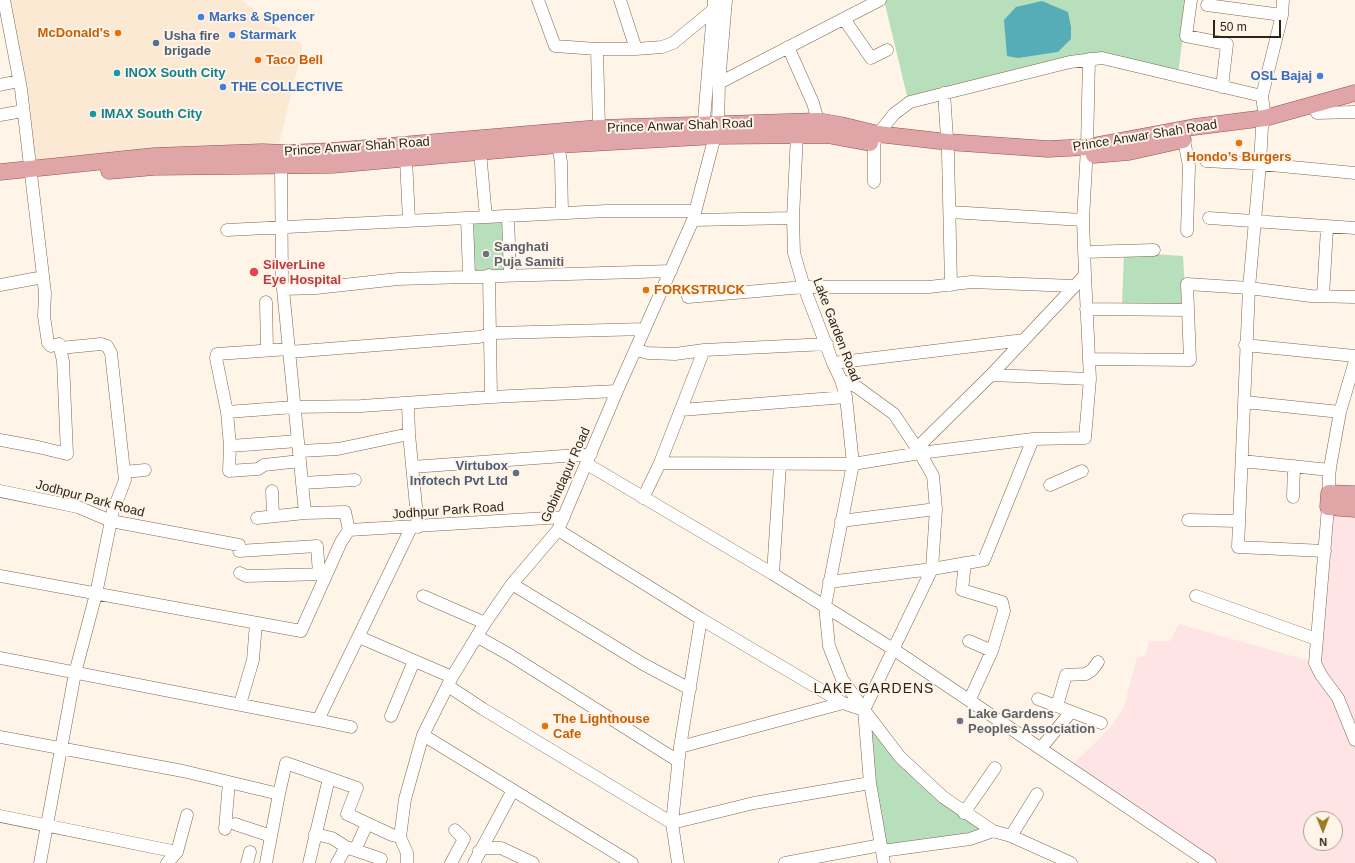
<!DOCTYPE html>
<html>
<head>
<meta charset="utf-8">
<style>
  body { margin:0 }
  #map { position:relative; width:1355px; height:863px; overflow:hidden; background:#fef4e8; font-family:Helvetica,sans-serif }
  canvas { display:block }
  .north { position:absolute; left:1303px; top:811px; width:40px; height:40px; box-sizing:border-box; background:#fef4e8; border:1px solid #aba196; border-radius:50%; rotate:179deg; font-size:11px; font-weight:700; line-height:16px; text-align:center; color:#2e251a }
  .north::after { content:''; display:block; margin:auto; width:14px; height:18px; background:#987d25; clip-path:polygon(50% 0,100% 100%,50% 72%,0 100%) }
  .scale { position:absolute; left:1213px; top:20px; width:68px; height:18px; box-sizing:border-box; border:2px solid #2e251a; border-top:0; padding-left:5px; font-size:12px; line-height:14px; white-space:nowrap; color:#2e251a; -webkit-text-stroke:3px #fef4e8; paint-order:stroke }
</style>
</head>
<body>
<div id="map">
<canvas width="1355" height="863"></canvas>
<div class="north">N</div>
<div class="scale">50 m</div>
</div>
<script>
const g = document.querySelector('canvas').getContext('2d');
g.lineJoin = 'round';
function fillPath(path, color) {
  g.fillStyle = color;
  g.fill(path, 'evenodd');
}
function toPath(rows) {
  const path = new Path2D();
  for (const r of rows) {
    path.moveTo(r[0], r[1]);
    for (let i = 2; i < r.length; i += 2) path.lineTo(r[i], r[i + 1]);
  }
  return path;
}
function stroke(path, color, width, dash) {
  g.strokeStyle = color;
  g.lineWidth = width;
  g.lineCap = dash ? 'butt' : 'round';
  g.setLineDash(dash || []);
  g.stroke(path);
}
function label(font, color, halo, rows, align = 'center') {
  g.font = font + ' Helvetica,sans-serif';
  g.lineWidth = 4;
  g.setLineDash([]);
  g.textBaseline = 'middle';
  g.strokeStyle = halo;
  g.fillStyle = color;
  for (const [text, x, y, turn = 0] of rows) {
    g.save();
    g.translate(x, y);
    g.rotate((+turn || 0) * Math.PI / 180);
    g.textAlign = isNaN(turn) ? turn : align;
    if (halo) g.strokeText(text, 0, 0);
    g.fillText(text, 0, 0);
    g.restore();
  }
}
const built = toPath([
  [9,0,241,0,303,45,277,153,36,168]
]);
const industrial = toPath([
  [1355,509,1355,863,1213,863,1071,766,1103,735,1115,721,1124,707,1137,657,1145,656,1149,641,1170,641,1179,624,1303,659,1316,660,1330,512],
  [1311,819,1335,819,1335,843,1311,843]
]);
const green = toPath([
  [884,0,1188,0,1178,73,1104,55,908,100],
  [505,219,506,270,471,272,469,221],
  [1124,252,1183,256,1186,307,1122,306],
  [867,720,885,744,986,827,978,831,883,848]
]);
const water = toPath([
  [1042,1,1068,12,1071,27,1071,39,1058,52,1018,58,1007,56,1004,20,1016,7]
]);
const minor = toPath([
  [4,0,21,89,45,293,44,316,48,343,51,346,59,344,60,348,101,344,107,346,111,353,125,480,113,511,96,594,75,673,40,863],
  [538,0,555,46,597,49,636,49,662,47,673,43,712,11],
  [620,0,636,49],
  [1191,0,1186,36,1227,44,1222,87],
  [1283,0,1282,15,1262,96,1265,118,1262,127,1260,164,1249,288,1238,547,1325,551],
  [1207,5,1282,15],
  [844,19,871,58,887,50],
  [788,47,813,103,818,121],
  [597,49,599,128],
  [719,83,880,0],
  [0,85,19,81],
  [944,93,948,153,951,285],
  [1317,113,1355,112],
  [0,115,23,111],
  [703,132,714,0],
  [797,134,793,218,794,253,804,287,833,363,841,380,846,397,853,464,825,606,829,646,842,679,864,710,900,757,943,797,993,831,1011,836,1071,863],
  [1184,140,1189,166,1187,231],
  [558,145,561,162,562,213],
  [480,152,486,217],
  [406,159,409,221],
  [1206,161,1260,164,1355,173],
  [281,166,282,279,305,513,345,512,349,530],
  [874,182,874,144,878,134,894,114,910,102,1070,62,1102,58,1262,96],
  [950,212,1083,220],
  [508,216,510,275],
  [467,218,469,276],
  [1209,218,1355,228],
  [693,220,793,218],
  [227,230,606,211,695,211],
  [1084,252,1154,250],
  [489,275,491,397],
  [0,285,43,277],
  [283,289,316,288,398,279,671,271],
  [1323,296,1327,228],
  [688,297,804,287,929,287,971,282,1074,286],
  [266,302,267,350],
  [1086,309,1188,310],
  [1245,345,1355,356],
  [289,349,217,354,216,358,227,412,230,446,229,471,258,469,264,465,300,461],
  [636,350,648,353,675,354,704,350],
  [289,352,479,337,495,333,645,329],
  [1089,359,1190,360,1187,284,1249,288,1311,296,1355,297],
  [833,363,1024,340],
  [991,375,1090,379],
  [841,380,857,387,894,414,920,453,933,476,936,509,932,569,864,710,870,783,884,863],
  [1245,402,1340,412],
  [408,403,409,434],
  [681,410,846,397],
  [227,412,294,407,361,406,491,397,617,391],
  [0,440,38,447,67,454,63,361,59,344],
  [230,446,298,441],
  [917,448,991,375,1085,275,1083,220,1087,147,1089,59],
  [300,451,338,449,409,434,418,527],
  [1242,461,1330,470],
  [660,463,704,350,827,344],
  [587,464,773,574,893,649,1210,863],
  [412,467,591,454],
  [124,472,145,470],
  [302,483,355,480],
  [1050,485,1082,471],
  [0,491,78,507,111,521,239,545,239,551,317,546,319,574],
  [272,491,273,516],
  [1329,493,1329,473,1340,412,1355,361],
  [1293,497,1294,466],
  [643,498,660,463,853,464,920,453,1033,439,1085,438,1090,379,1085,275],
  [1328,507,1315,663,1321,675,1338,698,1355,740],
  [257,518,305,513],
  [1188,520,1239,521],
  [841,521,936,509],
  [558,530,701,619],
  [965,563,962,590,1002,602,1004,611,992,651,970,699],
  [240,573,246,576,326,574],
  [773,574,780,465],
  [0,576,301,631,341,542,349,530,564,517],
  [829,582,932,569,984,560,1033,439],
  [512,584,643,664,690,689],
  [423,596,485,623],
  [1196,596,1316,639],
  [359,637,452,677],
  [478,637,510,655,678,761],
  [969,641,992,651],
  [0,658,318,720],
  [448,686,483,709,672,823,754,803,870,783],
  [1038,699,1101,723],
  [240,704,253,660,256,623],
  [1057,706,1066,675,1086,674,1092,670,1098,662],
  [391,716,414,661],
  [351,727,318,720,411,528],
  [423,735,632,863],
  [0,737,183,771,279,794],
  [680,747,843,703],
  [1041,748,1071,712],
  [964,813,995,768],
  [0,816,177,852],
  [235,824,271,836],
  [225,829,229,782],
  [315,834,332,838,346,847,337,863],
  [1011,836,1037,794],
  [346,847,381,859],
  [355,850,367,824],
  [479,851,485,848,501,848,533,863],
  [882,851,970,839,993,831],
  [167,863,177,852,187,815],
  [247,863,250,852],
  [266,863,279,794,286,763,357,788,347,814,392,835,400,837],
  [309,863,329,778],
  [407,863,407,853,400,837,405,799,423,735,452,677,485,623,512,584,558,530,617,391,693,220,718,124,719,83,726,0],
  [451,863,464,839,455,830],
  [474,863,513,790],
  [678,863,672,823,680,747,701,619,843,703,864,710],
  [785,863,881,845]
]);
const major = toPath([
  [1094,155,1129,152,1183,140],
  [109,171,154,167,332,165,558,145,716,136,827,135,870,143],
  [0,172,154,156,262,152,286,153,331,151,599,128,818,121,841,125,878,134,948,142,1048,149,1087,147,1194,127,1265,118,1355,93],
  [1355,494,1329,493,1328,507,1355,509]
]);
const markers = [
  [201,17,4,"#3f7fe0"],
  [118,33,4,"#e8710a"],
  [232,35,4,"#3f7fe0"],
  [156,43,4,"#5c6f8a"],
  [258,60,4,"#e8710a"],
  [117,73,4,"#0f9aa8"],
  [1320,76,4,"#3f7fe0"],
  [223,87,4,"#3f7fe0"],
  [93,114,4,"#0f9aa8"],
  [1239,143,4,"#e8710a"],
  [486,254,4,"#6b7280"],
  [254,272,5,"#e0444e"],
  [646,290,4,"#e8710a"],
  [516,473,4,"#5c6f8a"],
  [960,721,4,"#6b7280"],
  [545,726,4,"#e8710a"]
];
const shopNames = [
  ["Marks & Spencer",209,17],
  ["Starmark",240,35],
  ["OSL Bajaj",1312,76,"right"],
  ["THE COLLECTIVE",231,87]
];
const foodNames = [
  ["McDonald's",110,33,"right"],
  ["Taco Bell",266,60],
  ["Hondo’s Burgers",1239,157,"center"],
  ["FORKSTRUCK",654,290],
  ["The Lighthouse",553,719],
  ["Cafe",553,734]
];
const serviceNames = [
  ["Usha fire",164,36],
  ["brigade",164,51],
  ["Virtubox",508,466,"right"],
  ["Infotech Pvt Ltd",508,481,"right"]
];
const cultureNames = [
  ["INOX South City",125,73],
  ["IMAX South City",101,114]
];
const streetNames = [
  ["Prince Anwar Shah Road",680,126,-2],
  ["Prince Anwar Shah Road",1145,136,-9],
  ["Prince Anwar Shah Road",357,147,-4],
  ["Lake Garden Road",836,330,69],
  ["Gobindapur Road",566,475,-66],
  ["Jodhpur Park Road",90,499,15],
  ["Jodhpur Park Road",448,511,-4]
];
const worshipNames = [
  ["Sanghati",494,247],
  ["Puja Samiti",494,262],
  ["Lake Gardens",968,714],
  ["Peoples Association",968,729]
];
const healthNames = [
  ["SilverLine",263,265],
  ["Eye Hospital",263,280]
];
const neighbourhoodNames = [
  ["LAKE GARDENS",874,689]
];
fillPath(built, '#fbe9d4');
fillPath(industrial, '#ffe4e6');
fillPath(green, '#b8dfbc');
fillPath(water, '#56adb8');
stroke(minor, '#7e674e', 13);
stroke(major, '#94514f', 17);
stroke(minor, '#fff', 12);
stroke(major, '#e0a5a6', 16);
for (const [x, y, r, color] of markers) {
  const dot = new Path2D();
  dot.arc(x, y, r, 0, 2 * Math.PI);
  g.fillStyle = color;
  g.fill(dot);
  stroke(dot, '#fef4e8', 1.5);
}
label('bold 13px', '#366cbe', '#fef4e8', shopNames, 'left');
label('bold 13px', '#c56008', '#fef4e8', foodNames, 'left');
label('bold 13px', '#4e5e75', '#fef4e8', serviceNames, 'left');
label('bold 13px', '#0d838f', '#fef4e8', cultureNames, 'left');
label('13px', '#2e251a', '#fef4e8', streetNames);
label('bold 13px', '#5b616d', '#fef4e8', worshipNames, 'left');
label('bold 13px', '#be3a42', '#fef4e8', healthNames, 'left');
g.letterSpacing = '1px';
label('14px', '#2e251a', '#fef4e8', neighbourhoodNames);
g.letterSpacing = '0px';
</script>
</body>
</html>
